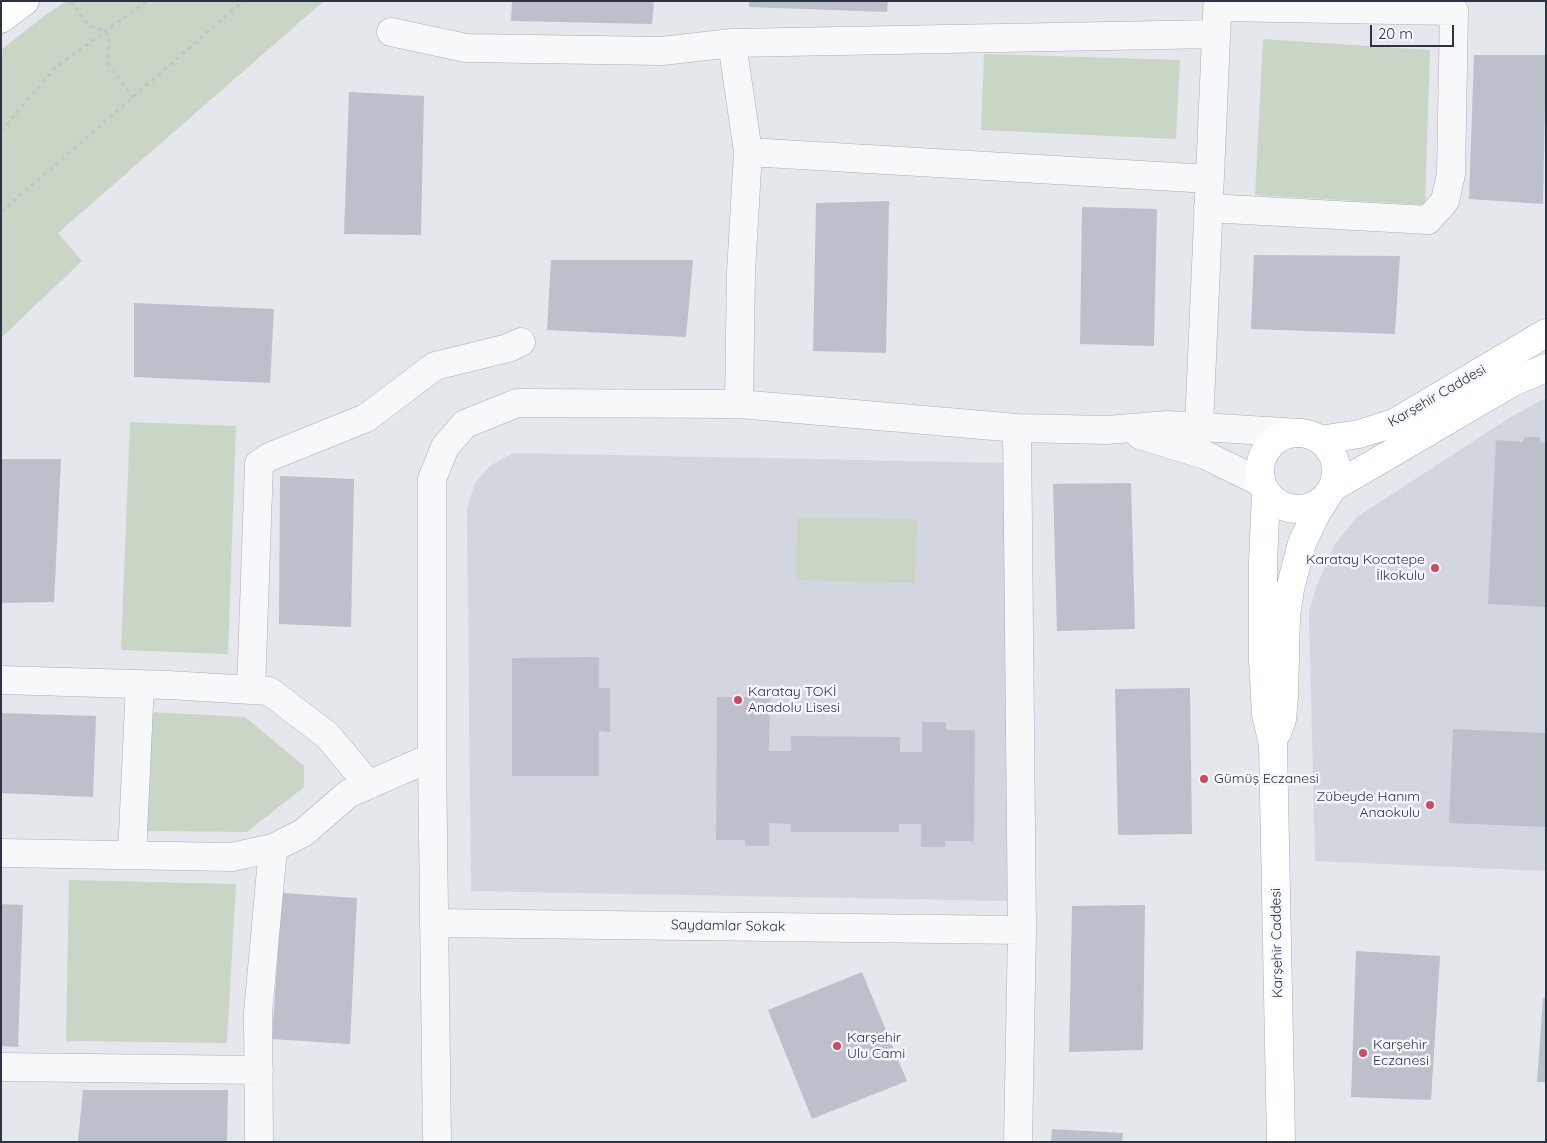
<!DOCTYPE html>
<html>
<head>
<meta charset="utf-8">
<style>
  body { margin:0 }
  #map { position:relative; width:1547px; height:1143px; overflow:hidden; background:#e4e7ec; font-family:Quicksand,sans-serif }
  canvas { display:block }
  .frame { position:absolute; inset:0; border:2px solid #2b3445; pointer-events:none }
  .scale { position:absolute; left:1370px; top:25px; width:84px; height:22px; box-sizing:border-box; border:2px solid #2b3445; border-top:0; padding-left:6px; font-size:15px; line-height:18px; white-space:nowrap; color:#2b3445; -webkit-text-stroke:4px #f4f6f9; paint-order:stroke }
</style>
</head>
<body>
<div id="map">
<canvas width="1547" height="1143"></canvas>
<div class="frame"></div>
<div class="scale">20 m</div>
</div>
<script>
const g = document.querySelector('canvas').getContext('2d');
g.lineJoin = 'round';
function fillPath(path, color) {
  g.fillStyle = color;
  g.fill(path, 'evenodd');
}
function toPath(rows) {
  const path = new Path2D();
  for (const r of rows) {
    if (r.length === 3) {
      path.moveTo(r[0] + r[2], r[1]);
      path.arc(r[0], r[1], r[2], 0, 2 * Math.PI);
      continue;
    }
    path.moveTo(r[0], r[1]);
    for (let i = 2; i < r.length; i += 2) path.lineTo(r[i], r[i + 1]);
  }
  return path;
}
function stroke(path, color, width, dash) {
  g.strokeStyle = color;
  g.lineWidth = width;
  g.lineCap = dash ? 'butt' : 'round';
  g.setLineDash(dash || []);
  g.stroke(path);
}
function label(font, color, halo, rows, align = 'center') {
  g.font = font + ' Quicksand,sans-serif';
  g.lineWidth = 5;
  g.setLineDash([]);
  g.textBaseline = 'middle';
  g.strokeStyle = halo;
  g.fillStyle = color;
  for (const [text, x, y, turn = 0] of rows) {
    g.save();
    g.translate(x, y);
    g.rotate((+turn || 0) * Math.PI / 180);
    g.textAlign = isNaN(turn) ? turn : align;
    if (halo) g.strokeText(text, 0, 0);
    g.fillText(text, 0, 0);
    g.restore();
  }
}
const built = toPath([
  [1546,398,1546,871,1315,861,1309,612,1315,590,1334,545,1357,517,1509,418],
  [513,453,1006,463,1007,901,471,891,467,508,475,483,490,466]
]);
const green = toPath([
  [67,1,324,1,58,233,82,261,1,338,1,50,48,13],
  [1263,39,1430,50,1425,205,1255,195],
  [984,54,1180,60,1176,139,981,130],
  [130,422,236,426,228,654,121,650],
  [797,517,917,519,915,583,796,580],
  [151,712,245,717,304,766,304,787,247,832,147,831],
  [69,880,236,884,227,1043,66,1041]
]);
const building = toPath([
  [512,1,654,1,652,24,511,21],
  [749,1,888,1,887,12,749,7],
  [1474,55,1546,55,1543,204,1469,199],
  [349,92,424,96,421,235,344,234],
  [889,201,886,353,813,351,816,203],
  [1082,207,1157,209,1154,346,1080,344],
  [1254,255,1400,256,1395,334,1251,329],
  [551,260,693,260,686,337,547,330],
  [134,303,274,309,270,383,134,377],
  [1524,437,1540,437,1540,442,1546,443,1546,607,1488,604,1496,440,1523,442],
  [1,459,61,459,54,602,1,603],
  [280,476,354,479,351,627,279,624],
  [1131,483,1135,629,1057,631,1053,484],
  [599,657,599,688,610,688,610,732,599,731,599,776,512,776,512,658],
  [1190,688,1192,834,1118,835,1115,689],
  [746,689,770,690,769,751,791,751,791,736,900,737,900,752,922,752,922,722,946,722,946,730,975,730,974,841,945,841,945,847,921,847,921,824,899,824,899,832,791,832,791,824,769,823,769,846,745,846,745,840,716,840,717,697,746,697],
  [1,713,96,716,93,797,1,793],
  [1453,729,1546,733,1546,827,1449,823],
  [282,893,357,898,350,1044,272,1039],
  [1,904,23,905,18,1047,1,1046],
  [1145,905,1143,1050,1069,1052,1072,906],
  [1356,951,1440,956,1431,1100,1351,1097],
  [862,972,907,1081,812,1119,768,1010],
  [1543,998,1546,998,1546,1082,1537,1082],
  [83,1090,228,1090,227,1142,78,1142],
  [1052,1129,1123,1133,1122,1142,1051,1142]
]);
const path = toPath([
  [71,1,88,25,105,31,109,38,108,63,133,98],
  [1,131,55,68,147,1],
  [1,212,243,1]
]);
const street = toPath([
  [391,32,466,48,662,51,732,43,1216,34],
  [732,43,748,152],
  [1208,208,1428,220,1445,201,1451,174,1454,11,1217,7],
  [739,404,741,272,748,152,1209,179],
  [1199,426,1217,15],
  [1017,428,1022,930,1018,1142],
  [1140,435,1205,455,1262,483],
  [1,680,168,685,269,691,327,735,369,785],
  [251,690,259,464,269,457,366,418,435,366,508,348,521,342],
  [1,853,232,857,273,848,303,833,348,794,432,757],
  [132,855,140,684],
  [434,923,1022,930],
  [1,1067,259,1070],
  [259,1142,258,1013,273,848],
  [437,1142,432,757,432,479,445,447,465,424,517,403,739,404,1017,428,1107,430,1168,425,1300,433]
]);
const secondary = toPath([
  [1298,471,38],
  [1320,440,1359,434,1394,423,1546,333],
  [1332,488,1513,382,1546,368],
  [1266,492,1263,563,1263,660,1266,714,1273,744,1281,1142],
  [1277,733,1282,719,1284,696,1286,616,1290,589,1302,543,1317,512,1328,495]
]);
const highway = toPath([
  [1,19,25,1]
]);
const markers = [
  [1435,568,5,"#d1495b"],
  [738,700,5,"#d1495b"],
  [1204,779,5,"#d1495b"],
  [1430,805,5,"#d1495b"],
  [837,1046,5,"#d1495b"],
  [1363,1053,5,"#d1495b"]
];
const streetNames = [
  ["Karşehir Caddesi",1437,396,-30],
  ["Saydamlar Sokak",728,926,1],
  ["Karşehir Caddesi",1277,943,-91]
];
const poiNames = [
  ["Karatay Kocatepe",1425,560,"right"],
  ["İlkokulu",1425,576,"right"],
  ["Karatay TOKİ",748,692],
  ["Anadolu Lisesi",748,708],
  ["Gümüş Eczanesi",1214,779],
  ["Zübeyde Hanım",1420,797,"right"],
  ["Anaokulu",1420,813,"right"],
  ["Karşehir",847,1038],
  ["Ulu Cami",847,1054],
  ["Karşehir",1373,1045],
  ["Eczanesi",1373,1061]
];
fillPath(built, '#d2d6de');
fillPath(green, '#c9d6c5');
fillPath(building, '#bbc0ca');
stroke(street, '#a9aeb7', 29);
stroke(secondary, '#a9aeb7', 29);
stroke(highway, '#8b94a3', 29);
stroke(path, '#c2c5cb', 3, [4, 4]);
stroke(street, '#f7f8fa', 28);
stroke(secondary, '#fff', 28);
stroke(highway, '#fff', 28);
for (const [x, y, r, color] of markers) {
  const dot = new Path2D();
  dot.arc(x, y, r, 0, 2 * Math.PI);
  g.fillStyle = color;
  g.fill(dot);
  stroke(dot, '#f4f6f9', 2);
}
label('14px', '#2b3445', '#f4f6f9', streetNames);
label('14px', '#2b3445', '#f4f6f9', poiNames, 'left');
</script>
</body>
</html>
